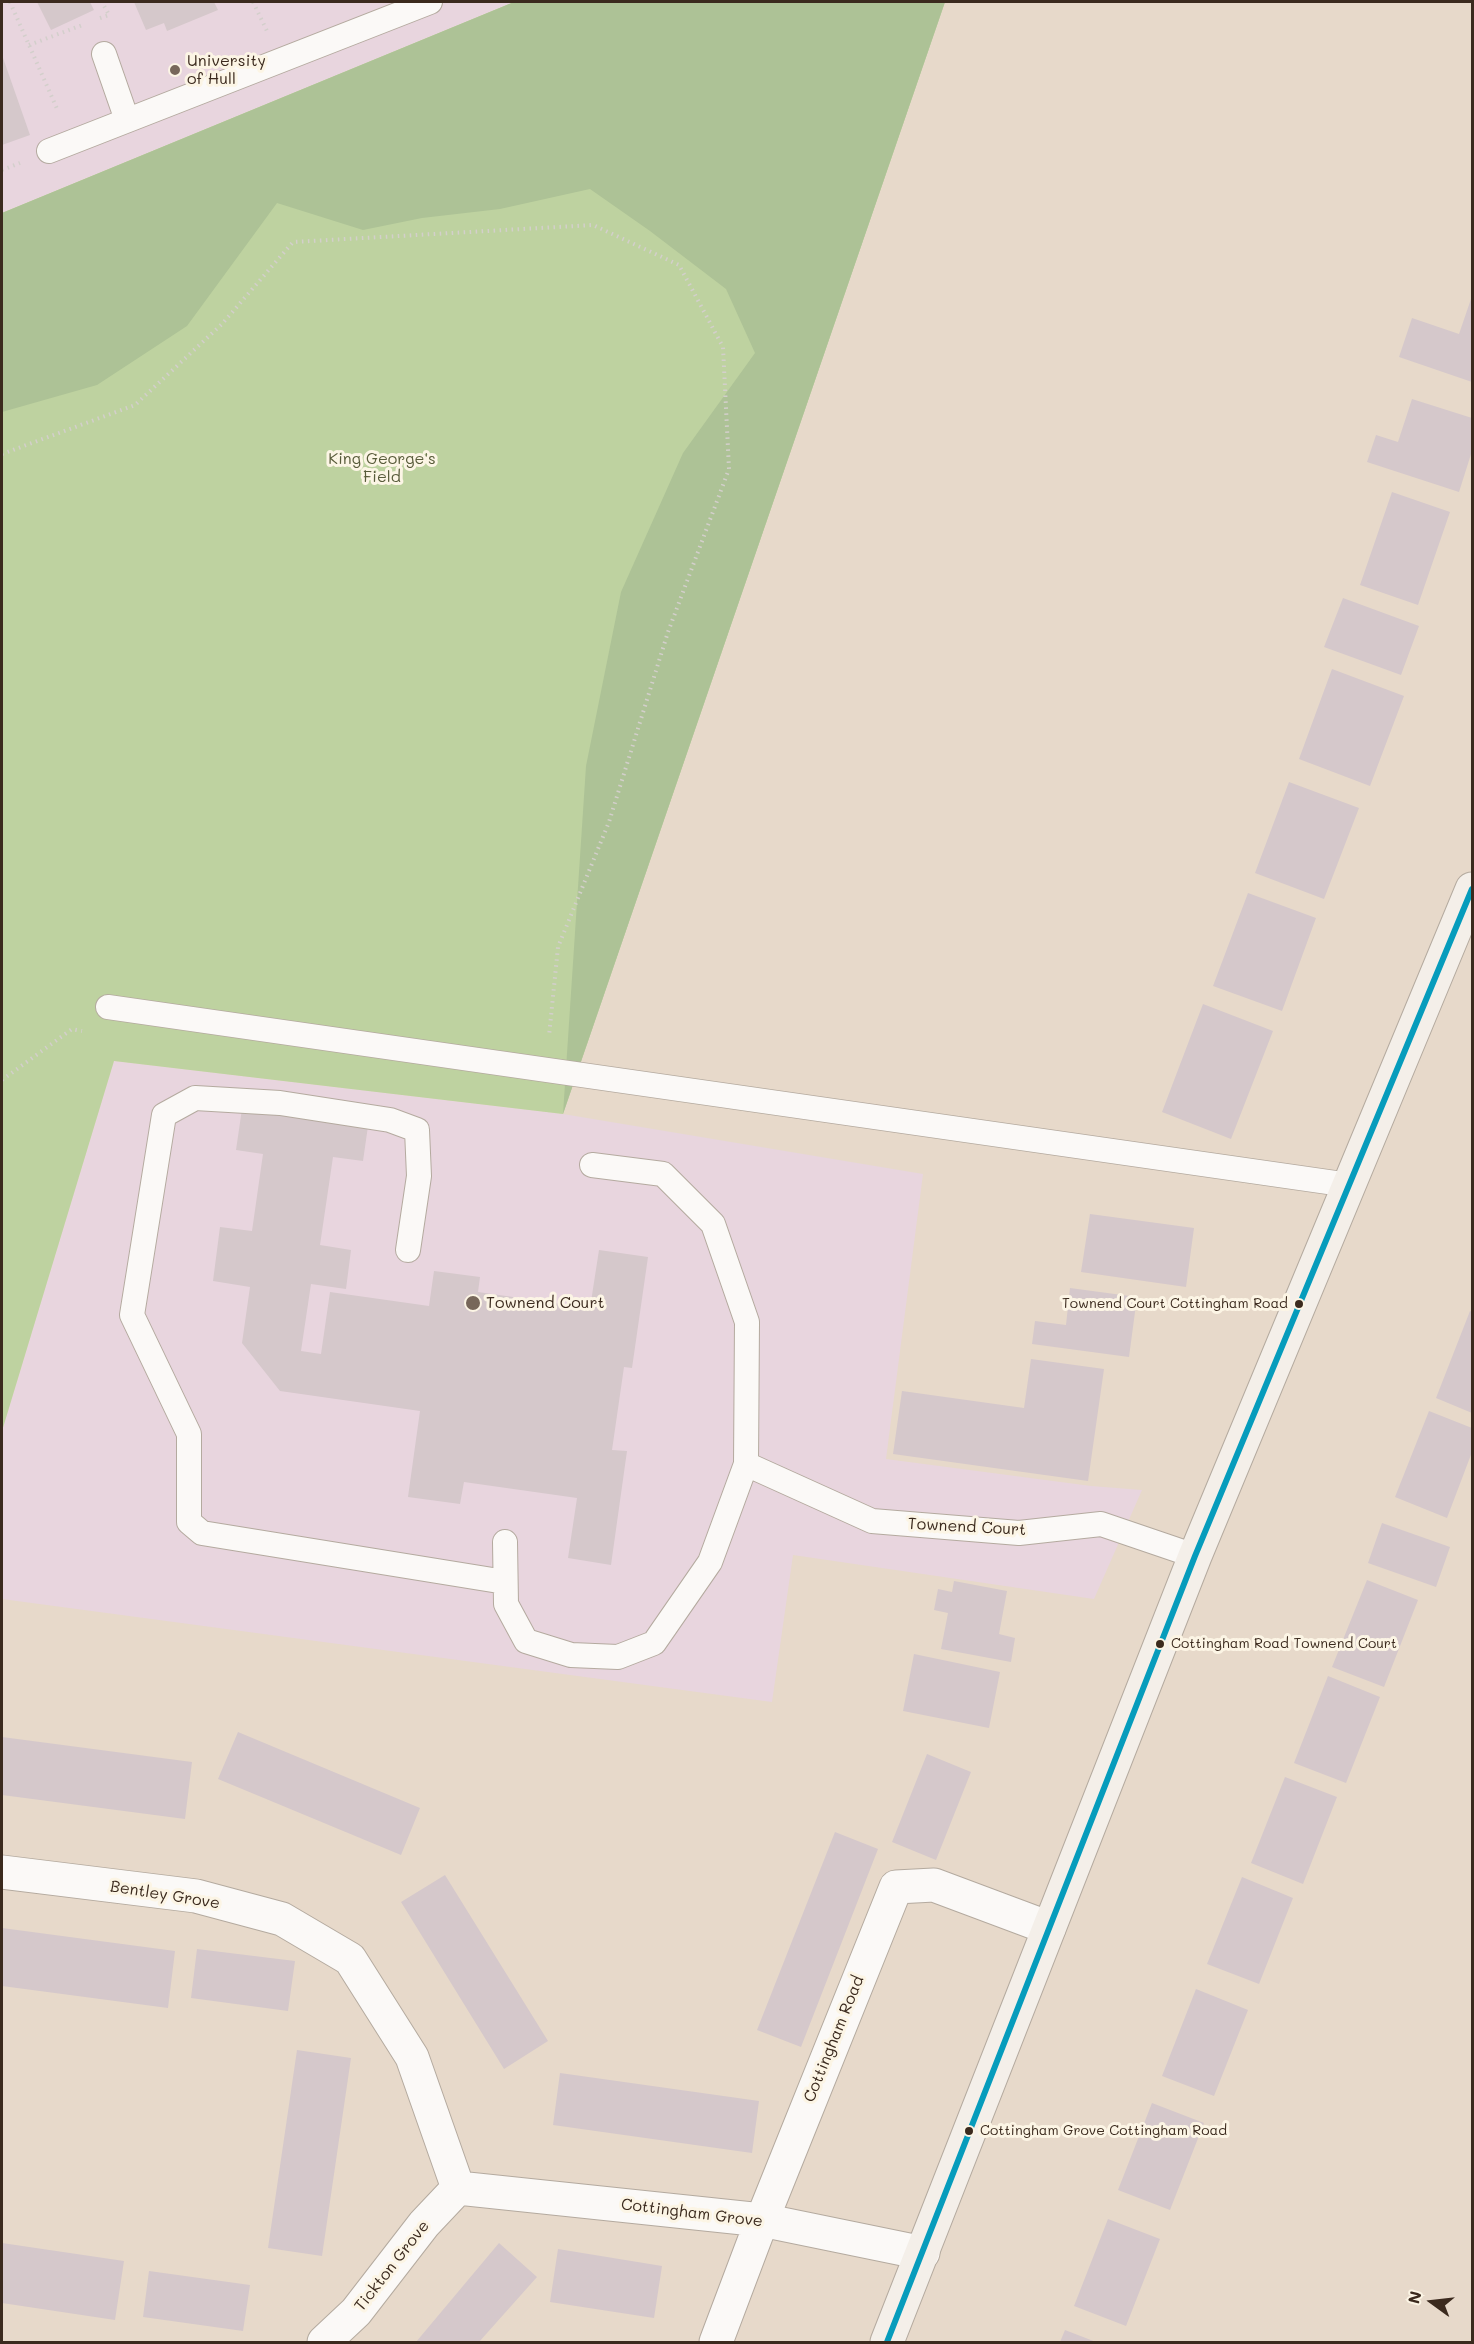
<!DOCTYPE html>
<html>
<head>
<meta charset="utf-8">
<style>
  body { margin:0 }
  #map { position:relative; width:1474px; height:2344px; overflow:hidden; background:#e7d9ca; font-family:Mali,sans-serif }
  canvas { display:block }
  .frame { position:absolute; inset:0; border:3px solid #3b2a1e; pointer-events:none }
  .north { position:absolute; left:1402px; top:2272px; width:60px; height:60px; -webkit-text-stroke:4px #fcf5e5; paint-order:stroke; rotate:285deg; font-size:16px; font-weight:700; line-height:24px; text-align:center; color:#3b2a1e }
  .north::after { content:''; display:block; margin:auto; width:21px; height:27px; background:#3b2a1e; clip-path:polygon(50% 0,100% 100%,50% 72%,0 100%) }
</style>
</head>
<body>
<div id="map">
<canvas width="1474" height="2344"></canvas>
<div class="frame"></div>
<div class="north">N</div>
</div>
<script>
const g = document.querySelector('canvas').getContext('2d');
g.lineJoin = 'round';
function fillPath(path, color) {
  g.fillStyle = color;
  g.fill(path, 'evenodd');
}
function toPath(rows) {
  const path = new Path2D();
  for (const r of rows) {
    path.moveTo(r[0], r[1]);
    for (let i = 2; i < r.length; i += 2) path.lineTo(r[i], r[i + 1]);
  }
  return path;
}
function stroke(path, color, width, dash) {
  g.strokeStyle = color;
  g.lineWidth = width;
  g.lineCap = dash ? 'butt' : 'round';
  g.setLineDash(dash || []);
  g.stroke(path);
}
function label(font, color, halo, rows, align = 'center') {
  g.font = font + ' Mali,sans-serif';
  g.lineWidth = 6;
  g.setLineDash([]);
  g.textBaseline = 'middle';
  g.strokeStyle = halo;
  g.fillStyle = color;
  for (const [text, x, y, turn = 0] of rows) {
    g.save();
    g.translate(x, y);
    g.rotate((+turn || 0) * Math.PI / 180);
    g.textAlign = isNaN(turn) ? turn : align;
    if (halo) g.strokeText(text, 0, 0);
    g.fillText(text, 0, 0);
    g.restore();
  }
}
const built = toPath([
  [2,2,514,2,2,213],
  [114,1061,563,1114,923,1174,886,1459,1091,1486,1142,1490,1094,1599,793,1555,772,1702,2,1599,2,1431]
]);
const green = toPath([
  [514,2,945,2,563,1114,114,1061,2,1431,2,213]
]);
const forest = toPath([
  [514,2,945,2,563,1114,586,766,621,592,683,453,755,353,726,289,650,231,590,189,500,209,422,218,363,230,277,203,187,326,97,385,2,412,2,213]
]);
const building = toPath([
  [37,2,90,2,94,10,51,30],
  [134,2,214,2,218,10,167,31,164,23,146,30],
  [2,55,30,135,2,145],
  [1472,296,1472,382,1399,357,1412,318,1459,334],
  [1412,399,1472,418,1472,451,1459,492,1367,462,1376,435,1398,442],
  [1392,492,1450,512,1418,605,1360,585],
  [1343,598,1419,626,1401,675,1324,647],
  [1332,669,1404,696,1370,786,1299,759],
  [1289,782,1359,808,1324,899,1255,873],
  [1248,893,1316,918,1282,1011,1213,986],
  [1203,1004,1273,1031,1231,1139,1162,1112],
  [243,1102,369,1119,363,1161,333,1157,320,1245,351,1250,346,1289,311,1284,301,1351,321,1354,330,1292,429,1306,434,1271,480,1277,478,1292,590,1308,599,1250,648,1257,632,1368,624,1367,612,1450,627,1451,611,1565,568,1558,577,1498,464,1482,460,1504,408,1497,420,1411,280,1391,242,1343,250,1287,213,1281,220,1227,252,1231,263,1154,236,1150],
  [1090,1214,1194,1228,1186,1287,1081,1272],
  [1070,1288,1137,1297,1129,1357,1032,1344,1035,1321,1066,1325],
  [1470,1311,1472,1312,1472,1413,1436,1398],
  [1031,1359,1104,1369,1088,1481,893,1454,902,1391,1024,1408],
  [1429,1411,1472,1428,1472,1452,1447,1518,1395,1497],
  [1382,1523,1450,1547,1436,1587,1368,1563],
  [1367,1580,1418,1600,1384,1687,1332,1667],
  [954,1581,1007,1591,999,1634,1015,1638,1011,1662,941,1649,948,1613,934,1610,938,1589,952,1592],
  [914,1654,1000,1672,989,1728,903,1711],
  [1328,1676,1380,1697,1346,1783,1294,1763],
  [238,1732,420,1808,401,1855,218,1779],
  [2,1737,192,1762,185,1819,2,1795],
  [927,1754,971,1772,936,1860,892,1842],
  [1285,1777,1337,1797,1303,1884,1251,1863],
  [835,1832,878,1849,801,2047,757,2030],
  [445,1875,548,2041,504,2069,401,1902],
  [1242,1877,1293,1898,1259,1984,1207,1964],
  [2,1928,175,1951,168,2008,2,1986],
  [197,1949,295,1961,288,2011,191,1998],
  [1196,1989,1248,2010,1214,2096,1162,2076],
  [297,2050,351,2058,322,2256,268,2248],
  [560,2073,759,2101,752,2153,553,2125],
  [1152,2103,1204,2123,1170,2210,1118,2190],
  [1108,2219,1160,2239,1126,2326,1074,2306],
  [2,2243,124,2261,115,2320,2,2303],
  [499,2243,537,2277,479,2342,416,2342],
  [558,2249,662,2266,654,2318,550,2302],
  [149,2271,250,2285,243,2331,143,2317],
  [1065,2330,1096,2342,1060,2342]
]);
const path = toPath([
  [10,2,58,111],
  [253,2,267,31],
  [100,18,109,15,102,2],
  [29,45,85,24],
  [2,170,20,163],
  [2,454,135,405,222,324,293,242,593,225,679,265,723,347,729,469,668,632,609,822,558,947,549,1036],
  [2,1080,72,1029,82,1031]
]);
const lane = toPath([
  [104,54,127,120],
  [49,151,430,2],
  [108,1007,1349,1185],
  [408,1250,419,1176,417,1130,390,1120,280,1103,195,1098,164,1115,132,1315,189,1434,189,1522,202,1533,505,1582],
  [746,1464,872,1521,1019,1533,1101,1524,1195,1556],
  [505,1542,506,1604,526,1641,571,1655,618,1657,654,1643,710,1562,746,1464,747,1322,713,1224,663,1174,592,1165]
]);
const street = toPath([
  [2,1872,196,1896,282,1919,350,1959,412,2057,458,2188],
  [458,2188,762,2220,923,2253],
  [324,2342,356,2312,424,2224,458,2188],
  [716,2342,762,2220,896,1887,934,1885,1049,1928]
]);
const secondary = toPath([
  [887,2342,1195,1556,1472,889]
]);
const bus1 = toPath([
  [887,2342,1195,1556,1472,889]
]);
const markers = [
  [175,70,6,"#77675a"],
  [473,1303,8,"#77675a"],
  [1299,1304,5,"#3b2a1e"],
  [1160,1644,5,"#3b2a1e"],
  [969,2131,5,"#3b2a1e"]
];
const busNames = [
  ["Townend Court Cottingham Road",1288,1304,"right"],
  ["Cottingham Road Townend Court",1171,1644],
  ["Cottingham Grove Cottingham Road",980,2131]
];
const poiNames = [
  ["University",187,61],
  ["of Hull",187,79],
  ["Townend Court",486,1303]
];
const parkNames = [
  ["King George's",382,459],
  ["Field",382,477]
];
const streetNames = [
  ["Townend Court",967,1527,3],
  ["Bentley Grove",165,1895,9],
  ["Cottingham Road",834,2039,-68],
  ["Cottingham Grove",692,2213,7],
  ["Tickton Grove",392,2266,-52]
];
fillPath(built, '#e8d5de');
fillPath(green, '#bed2a0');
fillPath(forest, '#adc296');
fillPath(building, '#d5c8cb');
stroke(lane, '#b4aa9f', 26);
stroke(street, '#b4aa9f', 35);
stroke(secondary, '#b4aa9f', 35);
stroke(path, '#d3cfcb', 4, [1.5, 4.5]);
stroke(lane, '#fbf9f7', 24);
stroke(street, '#fbf9f7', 33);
stroke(secondary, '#f4efe9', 33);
stroke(bus1, '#069cbc', 6);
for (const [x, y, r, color] of markers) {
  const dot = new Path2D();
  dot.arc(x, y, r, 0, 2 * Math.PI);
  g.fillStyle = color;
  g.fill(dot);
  stroke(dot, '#fcf5e5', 2);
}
label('14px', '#3b2a1e', '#fcf5e5', busNames, 'left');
label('16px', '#3b2a1e', '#fcf5e5', poiNames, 'left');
label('16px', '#585b3a', '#fcf5e5', parkNames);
label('16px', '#3b2a1e', '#fcf5e5', streetNames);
</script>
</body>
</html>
